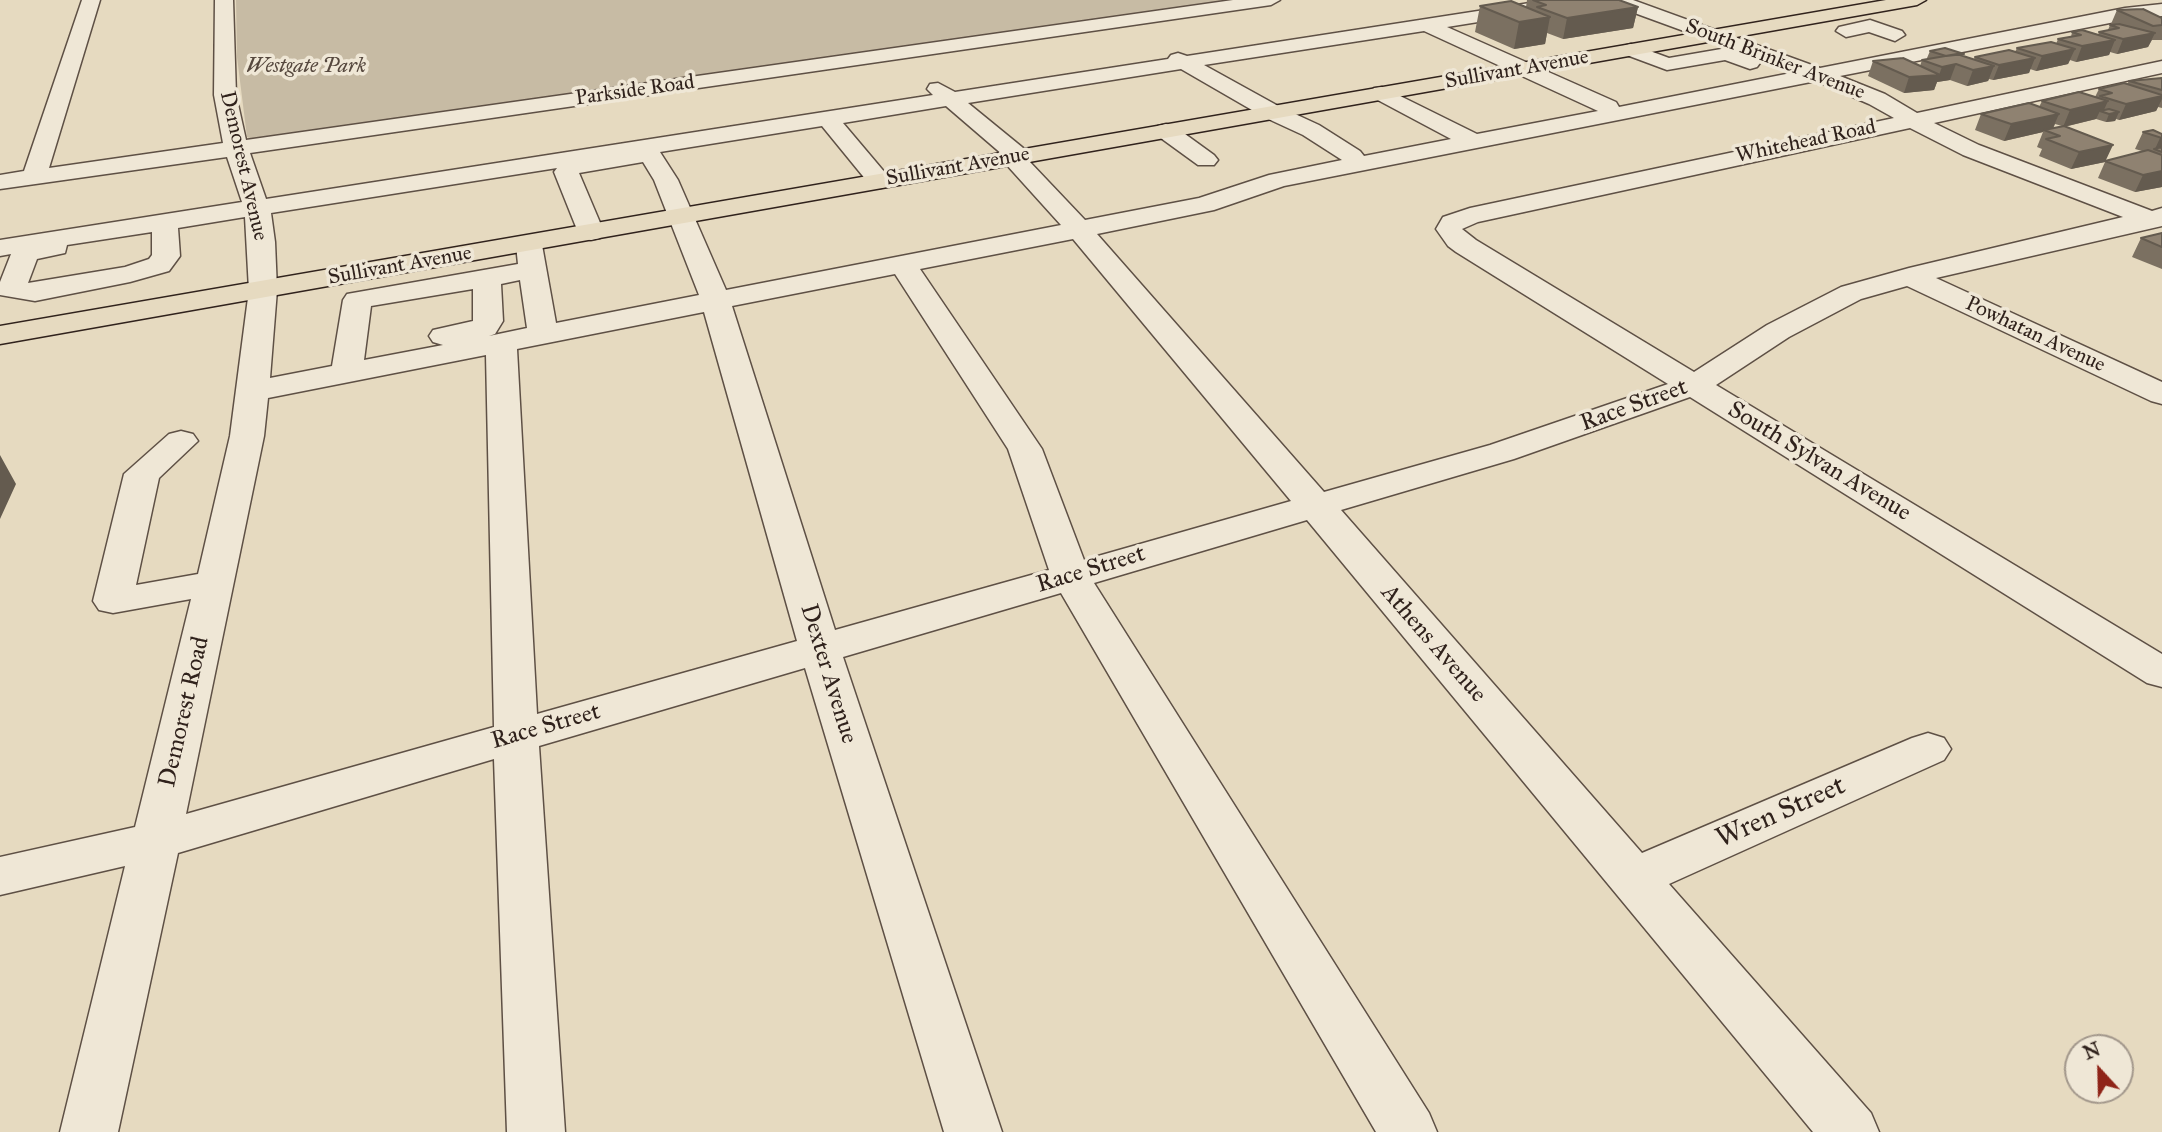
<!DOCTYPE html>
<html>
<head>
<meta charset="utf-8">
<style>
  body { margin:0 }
  #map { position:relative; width:2162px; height:1132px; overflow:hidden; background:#e6dac0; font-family:"IM FELL Great Primer",serif }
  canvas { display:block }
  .north { position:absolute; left:2064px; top:1034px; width:70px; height:70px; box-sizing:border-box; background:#efe7d6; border:2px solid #a3988c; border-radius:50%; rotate:338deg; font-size:19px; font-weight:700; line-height:28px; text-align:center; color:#30221c }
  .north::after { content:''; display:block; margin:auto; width:24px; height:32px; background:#8f2418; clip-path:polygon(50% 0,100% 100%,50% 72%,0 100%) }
</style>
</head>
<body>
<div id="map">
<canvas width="2162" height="1132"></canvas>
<div class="north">N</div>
</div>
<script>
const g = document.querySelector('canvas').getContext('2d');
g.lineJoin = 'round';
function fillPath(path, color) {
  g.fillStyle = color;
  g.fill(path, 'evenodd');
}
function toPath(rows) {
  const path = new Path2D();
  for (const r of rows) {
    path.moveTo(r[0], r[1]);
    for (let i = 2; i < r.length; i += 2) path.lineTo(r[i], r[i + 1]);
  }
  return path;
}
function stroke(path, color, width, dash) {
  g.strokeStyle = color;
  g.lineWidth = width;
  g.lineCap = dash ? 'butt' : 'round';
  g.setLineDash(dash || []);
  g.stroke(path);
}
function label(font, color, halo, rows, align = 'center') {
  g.font = font + ' "IM FELL Great Primer",serif';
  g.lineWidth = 7;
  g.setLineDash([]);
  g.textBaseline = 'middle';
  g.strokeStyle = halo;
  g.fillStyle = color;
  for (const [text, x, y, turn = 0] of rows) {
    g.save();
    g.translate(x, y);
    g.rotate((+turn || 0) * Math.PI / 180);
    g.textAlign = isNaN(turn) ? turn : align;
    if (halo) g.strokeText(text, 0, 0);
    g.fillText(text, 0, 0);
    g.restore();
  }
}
const green = toPath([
  [236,0,1247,0,254,140,247,137,237,57]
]);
const minor = toPath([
  [82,0,100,0,49,168,223,143,214,95,215,0,233,0,236,95,246,140,1233,0,1280,0,1271,5,250,153,266,199,933,95,927,89,930,84,938,83,955,92,1168,59,1171,55,1178,53,1187,56,1549,0,1593,0,1584,5,1447,27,1616,102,1619,107,1796,72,1610,4,1607,0,1633,0,1820,68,2125,8,2162,4,2162,16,2125,20,1840,76,1885,94,1917,113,2162,61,2162,73,1934,123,1979,145,2152,211,2162,208,2162,226,1936,278,2162,382,2162,404,2151,401,1907,286,1861,299,1789,337,1716,385,2162,654,2162,687,2147,683,1690,397,1514,459,1341,510,1642,853,1912,738,1928,733,1944,738,1951,749,1944,760,1669,884,1871,1113,1879,1132,1813,1132,1307,520,1094,583,1429,1113,1437,1132,1376,1132,1061,593,843,657,1002,1132,944,1132,805,668,539,746,565,1132,507,1132,494,759,178,853,118,1132,60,1132,125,866,0,895,0,857,135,827,191,599,113,613,99,610,93,601,124,474,169,434,181,431,193,434,198,441,159,478,136,585,198,574,230,436,249,290,245,217,178,228,180,256,169,271,130,282,35,301,0,295,0,282,11,254,0,256,0,240,242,202,227,157,0,189,0,175,24,171,82,0],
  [1424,31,1598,111,1477,134,1382,87,1374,88,1371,93,1374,98,1451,139,1364,156,1360,151,1319,125,1280,107,1204,65,1424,31],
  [1181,69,1264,117,1303,135,1342,160,1269,175,1199,198,1085,220,1029,161,1032,157,1028,152,968,103,1181,69],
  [1816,81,1869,104,1894,118,1470,208,1443,217,1436,229,1448,246,1456,252,1668,384,1490,445,1324,492,1097,234,1214,210,1284,186,1816,81],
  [946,106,1003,155,1001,158,1005,163,1061,225,726,290,678,180,660,152,822,126,871,186,880,188,889,186,892,181,843,123,946,106],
  [1910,128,1963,155,2123,217,1909,268,1841,287,1767,325,1694,372,1476,240,1462,229,1478,222,1910,128],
  [643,162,654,180,699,295,556,323,542,245,539,239,529,237,519,239,516,245,518,264,347,294,343,300,332,366,270,378,277,290,275,242,271,213,557,168,554,172,578,232,582,238,591,240,600,238,604,232,579,173,643,162],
  [152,232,152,255,149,259,125,267,28,283,37,259,65,253,67,245,152,232],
  [1073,239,1291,501,1084,560,1042,449,920,269,1073,239],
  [895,274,1008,449,1049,570,835,630,732,306,895,274],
  [520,280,527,328,489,336,495,334,503,321,501,284,520,280],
  [473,289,473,321,433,330,429,336,433,342,443,345,364,360,371,306,473,289],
  [704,312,797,641,537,714,517,349,704,312],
  [486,355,494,727,186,814,264,436,268,398,486,355],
  [1870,20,1902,31,1905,35,1895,41,1869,32,1846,37,1836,31,1839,27,1870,20],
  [1631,44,1669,58,1727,48,1757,59,1760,63,1757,67,1750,69,1725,60,1667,70,1624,54,1621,50,1624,46,1631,44],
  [1166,124,1174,126,1214,155,1218,160,1214,165,1198,165,1158,136,1155,131,1158,126,1166,124]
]);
const major = toPath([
  [1886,0,1926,0,1917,5,0,344,0,326,1886,0]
]);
const wall = toPath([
  [1527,0,1619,0,1638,7,1633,28,1563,39,1547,33,1545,44,1514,49,1475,32,1480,6,1526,7],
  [2117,10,2162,18,2162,40,2152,40,2148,47,2117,54,2110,52,2109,55,2076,62,2070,60,2068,64,2036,71,2030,69,2029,73,1993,80,1989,79,1988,81,1967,86,1950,80,1937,82,1934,90,1904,93,1868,76,1873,61,1920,66,1922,60,1929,59,1927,58,1930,51,1963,56,1974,59,1975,57,2015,52,2017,48,2056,44,2058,39,2071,37,2072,32,2098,35,2099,32,2108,30,2110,25,2113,25,2111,24],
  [2162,78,2162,108,2158,107,2156,111,2119,120,2116,119,2115,121,2106,122,2096,119,2064,127,2106,161,2142,151,2135,149,2143,132,2162,134,2162,187,2135,192,2098,178,2105,162,2071,169,2039,156,2042,149,2037,147,2043,132,2004,141,1975,130,1981,114,2039,107,2042,101,2095,97,2099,89,2127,84,2129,81],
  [2055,124,2062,126,2053,129],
  [2162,233,2162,269,2132,257,2141,238]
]);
const shadedWall = toPath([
  [1638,7,1633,28,1563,39,1567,18],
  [1550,17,1545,44,1514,49,1519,22],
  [2155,33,2148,47,2117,54,2123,39],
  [2115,40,2109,55,2076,62,2082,46],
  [2075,49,2068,64,2036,71,2042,56],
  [2035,58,2029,73,1993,80,1999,65],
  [1956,64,1950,80,1937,82,1934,90,1904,93,1909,77,1939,75,1942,67],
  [1994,66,1988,81,1967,86,1973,70],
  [2162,96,2162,99,2156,111,2119,120,2126,104],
  [2108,101,2103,112,2100,111,2096,119,2063,127,2070,110],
  [2119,112,2115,121,2106,122,2109,114],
  [2059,114,2052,130,2044,130,2043,132,2004,141,2011,124],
  [2160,138,2162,138,2162,152,2155,149],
  [2113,145,2105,162,2071,169,2079,152],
  [2162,171,2162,187,2135,192,2143,175],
  [0,455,16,484,0,519]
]);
const building = toPath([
  [1533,0,1619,0,1638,7,1567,18,1537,7,1546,5,1533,0],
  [1511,1,1550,17,1519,22,1480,6,1511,1],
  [2143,9,2162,18,2162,25,2153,26,2117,10,2143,9],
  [2119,24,2155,33,2123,39,2099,32,2119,28,2110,25,2119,24],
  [2082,30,2115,40,2082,46,2058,39,2081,35,2072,32,2082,30],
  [2051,42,2075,49,2042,56,2017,48,2051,42],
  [1945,48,1964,54,1946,56,1930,51,1945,48],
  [2009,50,2035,58,1999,65,1975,57,2009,50],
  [1957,54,1994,66,1973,70,1956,64,1942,67,1922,60,1957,54],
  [1903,58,1940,75,1909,77,1873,61,1903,58],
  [2162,78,2162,90,2129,81,2162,78],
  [2124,83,2162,95,2162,96,2126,104,2100,96,2112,93,2099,89,2124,83],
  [2079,92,2108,101,2070,110,2042,101,2079,92],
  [2029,103,2059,114,2011,124,1981,114,2029,103],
  [2109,109,2119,112,2109,114,2100,111,2109,109],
  [2064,126,2113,145,2079,152,2046,139,2060,136,2044,130,2064,126],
  [2153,130,2162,134,2162,138,2143,132,2153,130],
  [2162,147,2162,152,2154,149,2162,147],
  [2148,150,2162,155,2162,171,2143,175,2105,161,2148,150],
  [2162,233,2162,247,2141,238,2162,233]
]);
const farStreetnames = [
  ["South Brinker Avenue",1775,60,21],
  ["Sullivant Avenue",1517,70,-10],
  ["Parkside Road",635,91,-8],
  ["Whitehead Road",1806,142,-12],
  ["Demorest Avenue",243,166,77],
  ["Sullivant Avenue",958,167,-10],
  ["Sullivant Avenue",400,266,-10],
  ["Powhatan Avenue",2035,335,25]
];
const farParknames = [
  ["Westgate Park",306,67]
];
const streetNames = [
  ["Race Street",1634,406,-20],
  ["South Sylvan Avenue",1819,462,31],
  ["Race Street",1091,570,-17],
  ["Athens Avenue",1433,644,49],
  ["Dexter Avenue",828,674,73],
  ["Demorest Road",185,712,-77],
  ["Race Street",546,727,-16]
];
const nearStreetnames = [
  ["Wren Street",1781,813,-24]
];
fillPath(green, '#c7bba4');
stroke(minor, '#5e5045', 3);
stroke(major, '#30221c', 3);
fillPath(minor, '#efe7d6');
fillPath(major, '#e6dac0');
fillPath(wall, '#7b7061');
fillPath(shadedWall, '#645b4f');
fillPath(building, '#8f8271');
stroke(building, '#645b4f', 2);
label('21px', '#30221c', '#efe7d6', farStreetnames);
label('italic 21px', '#56483e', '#efe7d6', farParknames);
label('24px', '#30221c', '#efe7d6', streetNames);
label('28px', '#30221c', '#efe7d6', nearStreetnames);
</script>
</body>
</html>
